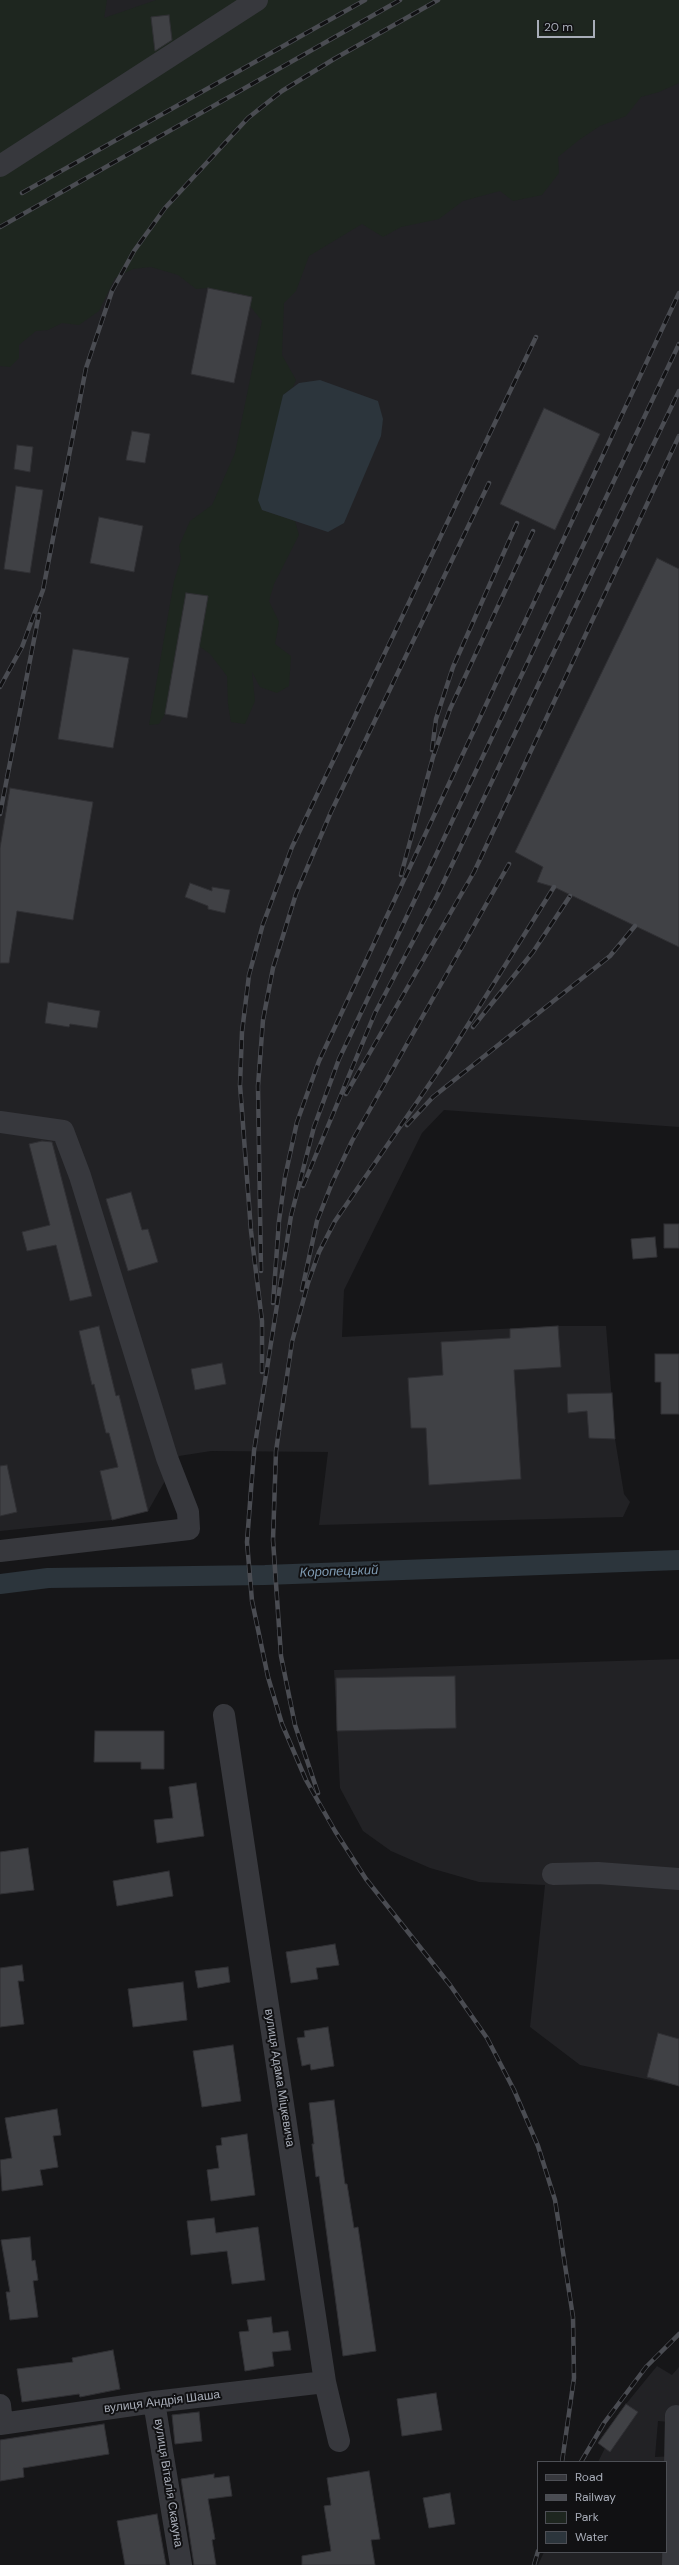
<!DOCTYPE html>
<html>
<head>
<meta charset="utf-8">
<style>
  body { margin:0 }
  #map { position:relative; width:679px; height:2565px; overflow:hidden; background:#161618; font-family:"DM Sans",sans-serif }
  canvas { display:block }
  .legend { position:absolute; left:537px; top:2461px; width:130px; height:92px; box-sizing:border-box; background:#111113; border:1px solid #4d4f55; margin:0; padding:5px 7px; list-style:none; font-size:12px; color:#a8adb8 }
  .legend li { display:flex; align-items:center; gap:8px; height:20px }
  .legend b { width:20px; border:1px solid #4d4f55 }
  .scale { position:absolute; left:537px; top:20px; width:58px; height:18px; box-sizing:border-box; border:2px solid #a8adb8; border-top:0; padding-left:5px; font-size:12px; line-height:14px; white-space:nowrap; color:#a8adb8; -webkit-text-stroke:3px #111113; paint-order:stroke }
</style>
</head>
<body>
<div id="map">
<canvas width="679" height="2565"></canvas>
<ul class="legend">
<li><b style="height:5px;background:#37383d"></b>Road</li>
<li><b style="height:5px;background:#4a4c52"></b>Railway</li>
<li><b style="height:11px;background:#1e261f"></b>Park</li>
<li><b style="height:11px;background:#2c353c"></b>Water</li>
</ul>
<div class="scale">20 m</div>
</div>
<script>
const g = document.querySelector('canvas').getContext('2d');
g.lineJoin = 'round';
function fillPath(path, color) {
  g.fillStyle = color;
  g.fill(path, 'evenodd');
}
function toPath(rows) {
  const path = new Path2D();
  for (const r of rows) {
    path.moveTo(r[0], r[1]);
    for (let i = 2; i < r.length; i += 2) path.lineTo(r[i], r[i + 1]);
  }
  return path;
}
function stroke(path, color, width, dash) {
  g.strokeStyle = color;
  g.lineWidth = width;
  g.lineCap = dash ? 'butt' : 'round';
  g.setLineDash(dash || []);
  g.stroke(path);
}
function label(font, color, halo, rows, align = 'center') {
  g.font = font + ' "DM Sans",sans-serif';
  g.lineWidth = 4;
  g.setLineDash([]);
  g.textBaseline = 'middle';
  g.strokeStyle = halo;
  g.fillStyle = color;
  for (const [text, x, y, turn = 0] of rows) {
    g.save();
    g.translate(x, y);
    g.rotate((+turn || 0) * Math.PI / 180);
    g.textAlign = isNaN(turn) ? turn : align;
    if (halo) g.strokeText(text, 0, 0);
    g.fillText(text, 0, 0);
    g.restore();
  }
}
const built = toPath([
  [0,0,679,0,679,1127,444,1110,422,1133,344,1290,342,1337,558,1326,606,1326,615,1439,624,1494,630,1502,623,1517,319,1525,328,1452,211,1451,179,1456,148,1511,112,1520,0,1531],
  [679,1659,679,2086,580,2065,530,2027,545,1885,479,1882,430,1868,391,1851,363,1831,340,1788,334,1670],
  [657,2366,672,2375,679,2367,679,2423,658,2421,655,2457,675,2456,673,2565,538,2565,544,2552,666,2552,666,2462,598,2462,605,2448,598,2443,626,2404]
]);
const green = toPath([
  [0,0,107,0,104,18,156,0,679,0,679,83,659,92,641,97,626,116,600,126,579,140,558,157,559,173,542,195,513,201,500,191,463,201,439,219,401,227,383,237,362,224,309,256,296,291,284,303,282,355,296,380,293,387,283,395,262,510,295,521,299,535,274,584,269,601,279,622,275,644,291,656,289,686,277,693,260,687,252,672,255,701,245,724,231,722,228,704,227,676,210,654,199,646,208,597,186,593,165,714,159,724,149,725,174,581,181,559,179,546,190,521,212,505,235,453,262,321,250,306,252,297,208,288,196,289,178,275,151,267,133,269,115,278,99,311,79,325,62,323,48,330,36,331,19,345,19,358,10,367,0,366]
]);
const water = toPath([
  [320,380,378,401,383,419,381,436,344,523,328,532,262,510,258,500,283,395,299,383]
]);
const canal = toPath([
  [0,1584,48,1578,265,1575,679,1560]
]);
const building = toPath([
  [169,15,172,40,155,51,151,17,169,15],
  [208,288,252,297,234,383,191,374,208,288],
  [544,408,600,434,555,530,500,504,544,408],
  [132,431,150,434,145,463,126,460,132,431],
  [17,445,33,447,30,472,14,469,17,445],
  [16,486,43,490,30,573,4,569,16,486],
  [99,517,143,526,134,572,90,563,99,517],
  [657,558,679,569,679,947,554,887,537,882,543,867,515,852,657,558],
  [186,593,208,596,187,718,165,714,186,593],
  [73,649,129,658,113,748,58,739,73,649],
  [10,788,93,802,73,920,17,911,9,963,0,963,0,848,10,788],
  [190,883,212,891,212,887,230,890,225,913,208,909,208,906,185,897,190,883],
  [48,1002,100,1011,97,1028,70,1024,69,1027,45,1023,48,1002],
  [42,1141,52,1142,92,1296,70,1301,56,1245,27,1251,22,1232,50,1225,29,1144,42,1141],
  [131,1192,142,1230,148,1229,158,1262,128,1271,106,1199,131,1192],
  [664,1224,679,1224,679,1248,664,1248,664,1224],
  [655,1237,657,1257,633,1259,631,1239,655,1237],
  [99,1326,116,1396,119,1395,148,1511,112,1520,100,1471,118,1467,109,1433,106,1433,94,1384,92,1385,79,1331,99,1326],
  [558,1326,561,1367,514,1370,521,1479,429,1485,426,1428,411,1428,408,1378,443,1375,441,1342,510,1338,510,1329,558,1326],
  [655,1354,679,1354,679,1414,661,1414,661,1382,655,1382,655,1354],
  [222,1363,226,1384,195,1390,191,1369,222,1363],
  [612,1393,615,1439,589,1438,587,1411,568,1413,567,1394,612,1393],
  [7,1465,17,1512,0,1516,0,1466,7,1465],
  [455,1676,456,1728,337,1731,336,1678,455,1676],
  [95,1731,164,1731,164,1769,141,1769,141,1762,94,1762,95,1731],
  [196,1783,204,1836,157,1843,154,1820,173,1818,169,1787,196,1783],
  [28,1848,34,1890,0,1894,0,1852,28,1848],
  [169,1871,173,1896,117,1906,113,1881,169,1871],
  [335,1944,339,1965,316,1968,318,1979,291,1983,286,1952,335,1944],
  [22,1965,24,1981,18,1981,24,2024,0,2027,0,1968,22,1965],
  [228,1967,230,1982,198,1988,195,1971,228,1967],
  [183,1982,187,2020,133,2027,128,1989,183,1982],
  [328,2027,334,2066,311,2070,310,2064,302,2066,297,2038,305,2037,304,2031,328,2027],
  [658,2033,679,2039,679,2086,647,2077,658,2033],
  [233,2045,241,2101,202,2107,193,2051,233,2045],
  [334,2100,345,2184,347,2184,354,2228,358,2227,376,2351,343,2356,319,2176,316,2177,312,2144,314,2144,309,2103,334,2100],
  [57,2109,61,2135,53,2136,58,2167,40,2170,43,2185,2,2191,0,2160,12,2158,5,2118,57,2109],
  [247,2134,255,2195,211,2201,207,2170,219,2168,216,2146,222,2145,221,2138,247,2134],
  [214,2218,216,2233,258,2227,265,2280,232,2284,227,2251,191,2255,187,2221,214,2218],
  [30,2237,32,2261,35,2260,38,2280,33,2281,38,2317,10,2320,6,2292,10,2292,1,2240,30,2237],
  [271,2317,273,2333,288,2331,291,2350,272,2352,274,2366,245,2371,239,2332,249,2331,247,2320,271,2317],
  [113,2350,120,2389,80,2397,79,2394,22,2402,17,2369,73,2362,72,2358,113,2350],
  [436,2393,442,2430,402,2436,397,2399,436,2393],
  [626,2404,638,2412,610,2452,598,2443,626,2404],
  [199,2412,202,2441,175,2444,172,2415,199,2412],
  [104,2424,109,2454,23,2468,24,2477,0,2481,0,2440,104,2424],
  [369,2471,380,2539,371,2540,375,2565,302,2565,302,2556,331,2551,324,2506,331,2505,327,2478,369,2471],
  [214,2474,214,2478,229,2476,232,2496,208,2499,215,2539,212,2540,216,2565,194,2565,181,2479,214,2474],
  [450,2493,455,2524,429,2528,423,2498,450,2493],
  [157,2514,166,2565,125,2565,117,2521,157,2514]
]);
const minor = toPath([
  [0,166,257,0],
  [0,1122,63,1131,80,1176,167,1458,188,1512,189,1529,0,1551],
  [224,1715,325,2382,339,2441],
  [553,1874,598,1873,679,1879],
  [154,2402,181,2565],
  [0,2405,2,2423],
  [0,2424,154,2402,325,2382],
  [673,2565,676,2416]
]);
const rail = toPath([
  [22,193,365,0],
  [0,227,400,0],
  [0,687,22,647,43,590,86,368,112,291,134,251,165,208,248,118,282,91,334,59,438,0],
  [432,750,436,719,453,667,517,523],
  [0,814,39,614],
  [401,875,433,757,450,709,533,531],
  [473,1027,533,952,570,896],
  [346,1094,474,872,679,436],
  [407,1125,433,1097,610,956,635,926],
  [303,1186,375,1013,437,896,679,391],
  [261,1271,258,1086,263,1020,273,968,296,894,331,812,489,483],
  [302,1290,317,1221,332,1183,352,1141,509,864],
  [273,1303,279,1221,285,1177,297,1122,319,1061,679,293],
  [262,1372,262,1321,251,1231,240,1085,242,1032,249,975,263,924,292,847,536,337],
  [318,1793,295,1725,281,1656,273,1540,276,1451,292,1342,308,1283,319,1252,335,1221,446,1060,554,887],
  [562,2462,574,2378,573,2317,555,2200,538,2146,514,2090,487,2038,450,1985,366,1879,335,1831,306,1780,282,1724,268,1677,252,1601,247,1542,254,1451,291,1216,314,1127,339,1059,679,344],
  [581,2462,604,2423,646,2367,679,2334],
  [534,2565,538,2551]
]);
const streetNames = [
  ["вулиця Адама Міцкевича",279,2078,81],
  ["вулиця Андрія Шаша",162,2402,-7],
  ["вулиця Віталія Скакуна",168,2483,81]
];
const waterNames = [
  ["Коропецький",339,1572,-2]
];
fillPath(built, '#222225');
fillPath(green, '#1e261f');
fillPath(water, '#2c353c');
stroke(canal, '#2c353c', 20);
fillPath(building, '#404145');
stroke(building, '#303034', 1);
stroke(minor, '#37383d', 22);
stroke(rail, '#4a4c52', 4.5);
stroke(rail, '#111113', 3, [9]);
label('12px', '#a8adb8', '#111113', streetNames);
label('italic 13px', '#7f9bb3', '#111113', waterNames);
</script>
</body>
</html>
